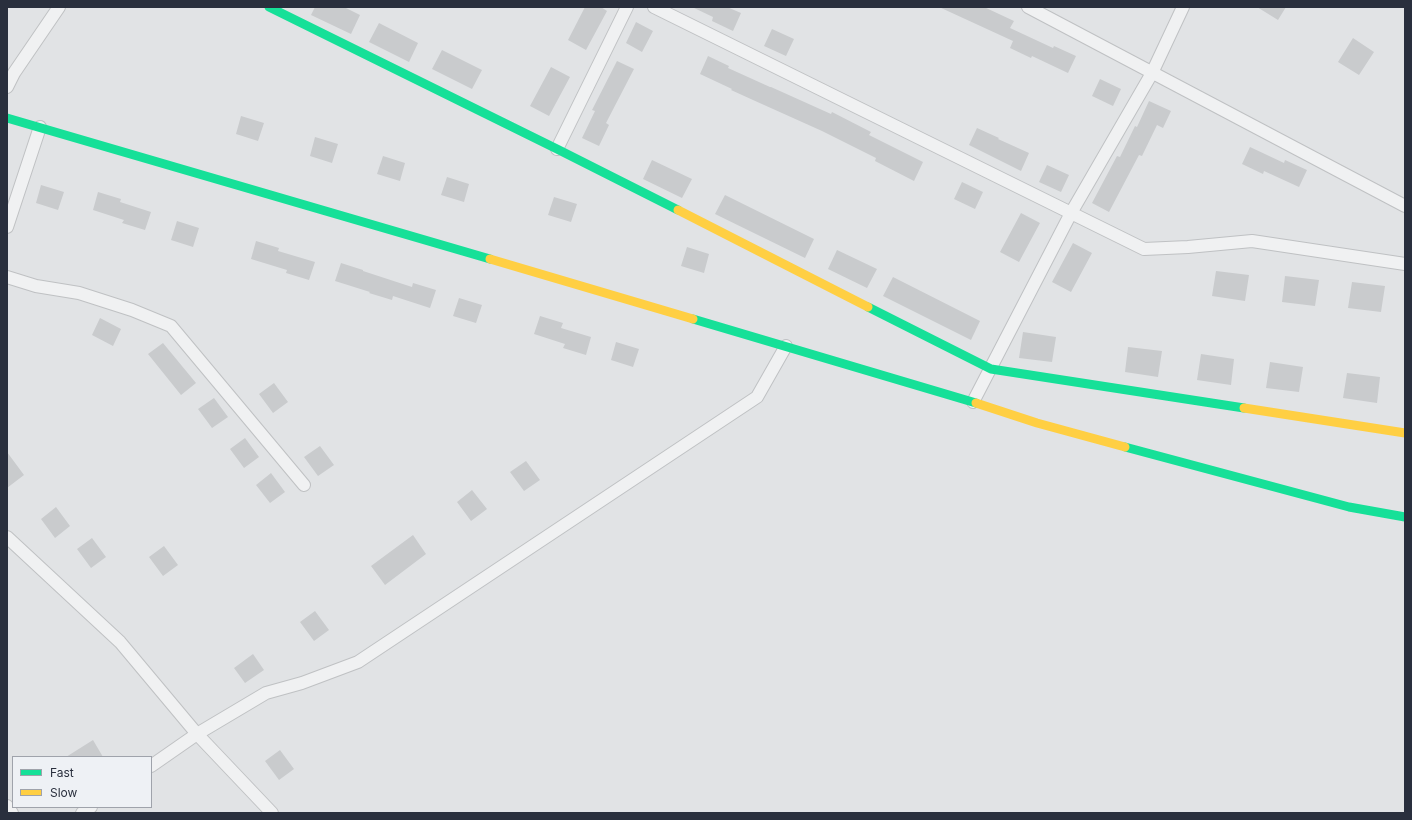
<!DOCTYPE html>
<html>
<head>
<meta charset="utf-8">
<style>
  body { margin:0 }
  #map { position:relative; width:1412px; height:820px; overflow:hidden; background:#e1e3e5; font-family:Inter,sans-serif }
  canvas { display:block }
  .frame { position:absolute; inset:0; border:8px solid #292f3d; pointer-events:none }
  .legend { position:absolute; left:12px; top:756px; width:140px; height:52px; box-sizing:border-box; background:#eef1f5; border:1px solid #9fa3ab; margin:0; padding:5px 7px; list-style:none; font-size:12px; color:#292f3d }
  .legend li { display:flex; align-items:center; gap:8px; height:20px }
  .legend b { width:20px; border:1px solid #9fa3ab }
</style>
</head>
<body>
<div id="map">
<canvas width="1412" height="820"></canvas>
<div class="frame"></div>
<ul class="legend">
<li><b style="height:5px;background:#16e098"></b>Fast</li>
<li><b style="height:5px;background:#ffcf43"></b>Slow</li>
</ul>
</div>
<script>
const g = document.querySelector('canvas').getContext('2d');
g.lineJoin = 'round';
function fillPath(path, color) {
  g.fillStyle = color;
  g.fill(path, 'evenodd');
}
function toPath(rows) {
  const path = new Path2D();
  for (const r of rows) {
    path.moveTo(r[0], r[1]);
    for (let i = 2; i < r.length; i += 2) path.lineTo(r[i], r[i + 1]);
  }
  return path;
}
function stroke(path, color, width, dash) {
  g.strokeStyle = color;
  g.lineWidth = width;
  g.lineCap = dash ? 'butt' : 'round';
  g.setLineDash(dash || []);
  g.stroke(path);
}
const building = toPath([
  [315,7,344,7,360,15,351,34,311,15],
  [585,7,601,7,607,11,586,50,568,40],
  [692,7,727,7,741,13,733,31,712,21,713,17],
  [939,7,984,7,1014,21,1010,28,1053,48,1054,46,1076,56,1068,73,1032,56,1031,58,1010,48,1013,41],
  [1257,7,1286,7,1278,20],
  [636,22,653,31,642,52,626,43],
  [379,23,418,43,409,62,369,42],
  [772,29,794,39,786,56,764,46],
  [1353,38,1374,52,1359,75,1338,62],
  [442,50,482,70,472,89,432,69],
  [708,56,729,66,728,68,770,87,771,87,831,114,832,112,871,132,869,135,923,162,914,181,875,161,876,158,822,131,753,100,731,90,732,89,700,74],
  [617,61,634,69,606,123,609,125,599,146,582,138,595,111,592,110],
  [551,67,570,77,549,116,530,106],
  [1100,79,1121,89,1113,106,1092,96],
  [1149,101,1171,111,1163,128,1157,125,1142,156,1139,155,1109,212,1092,203,1117,156,1120,157,1135,126,1137,127],
  [241,116,264,123,258,141,236,134],
  [977,128,999,138,998,139,1029,153,1021,171,969,145],
  [315,137,338,144,332,163,310,156],
  [1250,147,1284,163,1285,160,1307,170,1299,187,1264,171,1263,174,1242,164],
  [383,156,405,163,400,181,377,174],
  [652,160,692,179,682,198,643,179],
  [1047,165,1069,175,1061,192,1039,182],
  [447,177,469,184,464,202,441,195],
  [962,182,983,192,975,209,954,199],
  [41,185,64,192,58,210,36,203],
  [98,192,121,199,120,202,151,212,145,230,122,223,124,220,93,210],
  [725,195,814,239,805,258,715,214],
  [554,197,577,204,571,222,548,215],
  [1021,213,1040,223,1019,262,1000,252],
  [177,221,199,228,193,247,171,240],
  [256,241,279,248,278,251,315,262,309,280,286,273,287,270,251,259],
  [1073,243,1092,253,1071,292,1052,282],
  [687,247,709,254,704,273,681,266],
  [837,250,877,269,867,288,828,269],
  [341,263,363,270,363,271,412,287,413,283,436,290,430,308,393,296,392,300,369,293,370,292,335,281],
  [1216,271,1249,275,1245,301,1212,296],
  [1285,276,1319,280,1315,306,1282,302],
  [893,277,980,321,971,340,883,296],
  [1352,282,1385,286,1381,312,1348,308],
  [459,298,482,305,476,323,453,316],
  [540,316,563,323,561,328,591,337,586,355,563,348,565,344,534,334],
  [100,318,121,329,113,346,92,335],
  [1023,332,1056,337,1052,362,1019,358],
  [616,342,639,349,633,367,611,360],
  [163,343,196,383,181,395,148,354],
  [1128,347,1162,351,1158,377,1125,372],
  [1201,354,1234,359,1231,385,1197,380],
  [1270,362,1303,367,1299,392,1266,388],
  [1347,373,1380,377,1377,403,1343,398],
  [274,383,288,402,273,413,259,394],
  [214,398,228,417,212,428,198,409],
  [245,438,259,457,244,468,230,449],
  [320,446,334,465,318,476,304,457],
  [7,452,24,475,7,488],
  [526,461,540,480,524,491,510,472],
  [271,473,285,492,270,503,256,485],
  [472,490,487,509,471,521,457,502],
  [56,507,70,526,55,538,41,519],
  [413,535,426,554,385,585,371,566],
  [92,538,106,557,91,568,77,549],
  [164,546,178,565,163,576,149,557],
  [315,611,329,630,314,641,300,622],
  [253,654,264,670,245,683,234,668],
  [93,740,103,757,66,757],
  [280,750,294,769,279,780,265,761]
]);
const street = toPath([
  [654,7,1144,249,1188,247,1252,241,1405,264],
  [1028,7,1405,206],
  [7,87,14,73,59,7],
  [557,149,627,7],
  [7,227,40,127],
  [7,277,36,286,79,293,132,310,171,326,304,485],
  [973,402,1071,213,1152,73,1183,7],
  [7,537,120,642,197,734,272,813],
  [151,766,197,734,266,693,302,683,358,662,757,397,786,346],
  [7,806,12,813],
  [82,813,91,807]
]);
const fast = toPath([
  [269,7,557,149,678,210],
  [7,118,490,259],
  [868,307,991,369,1244,408],
  [693,319,976,403],
  [1125,447,1349,507,1405,517]
]);
const slow = toPath([
  [678,210,868,307],
  [490,259,693,319],
  [976,403,1037,423,1125,447],
  [1244,408,1405,433]
]);
fillPath(building, '#c9cbcd');
stroke(street, '#bfc1c3', 14);
stroke(street, '#f0f1f2', 12);
stroke(fast, '#16e098', 9);
stroke(slow, '#ffcf43', 9);
</script>
</body>
</html>
